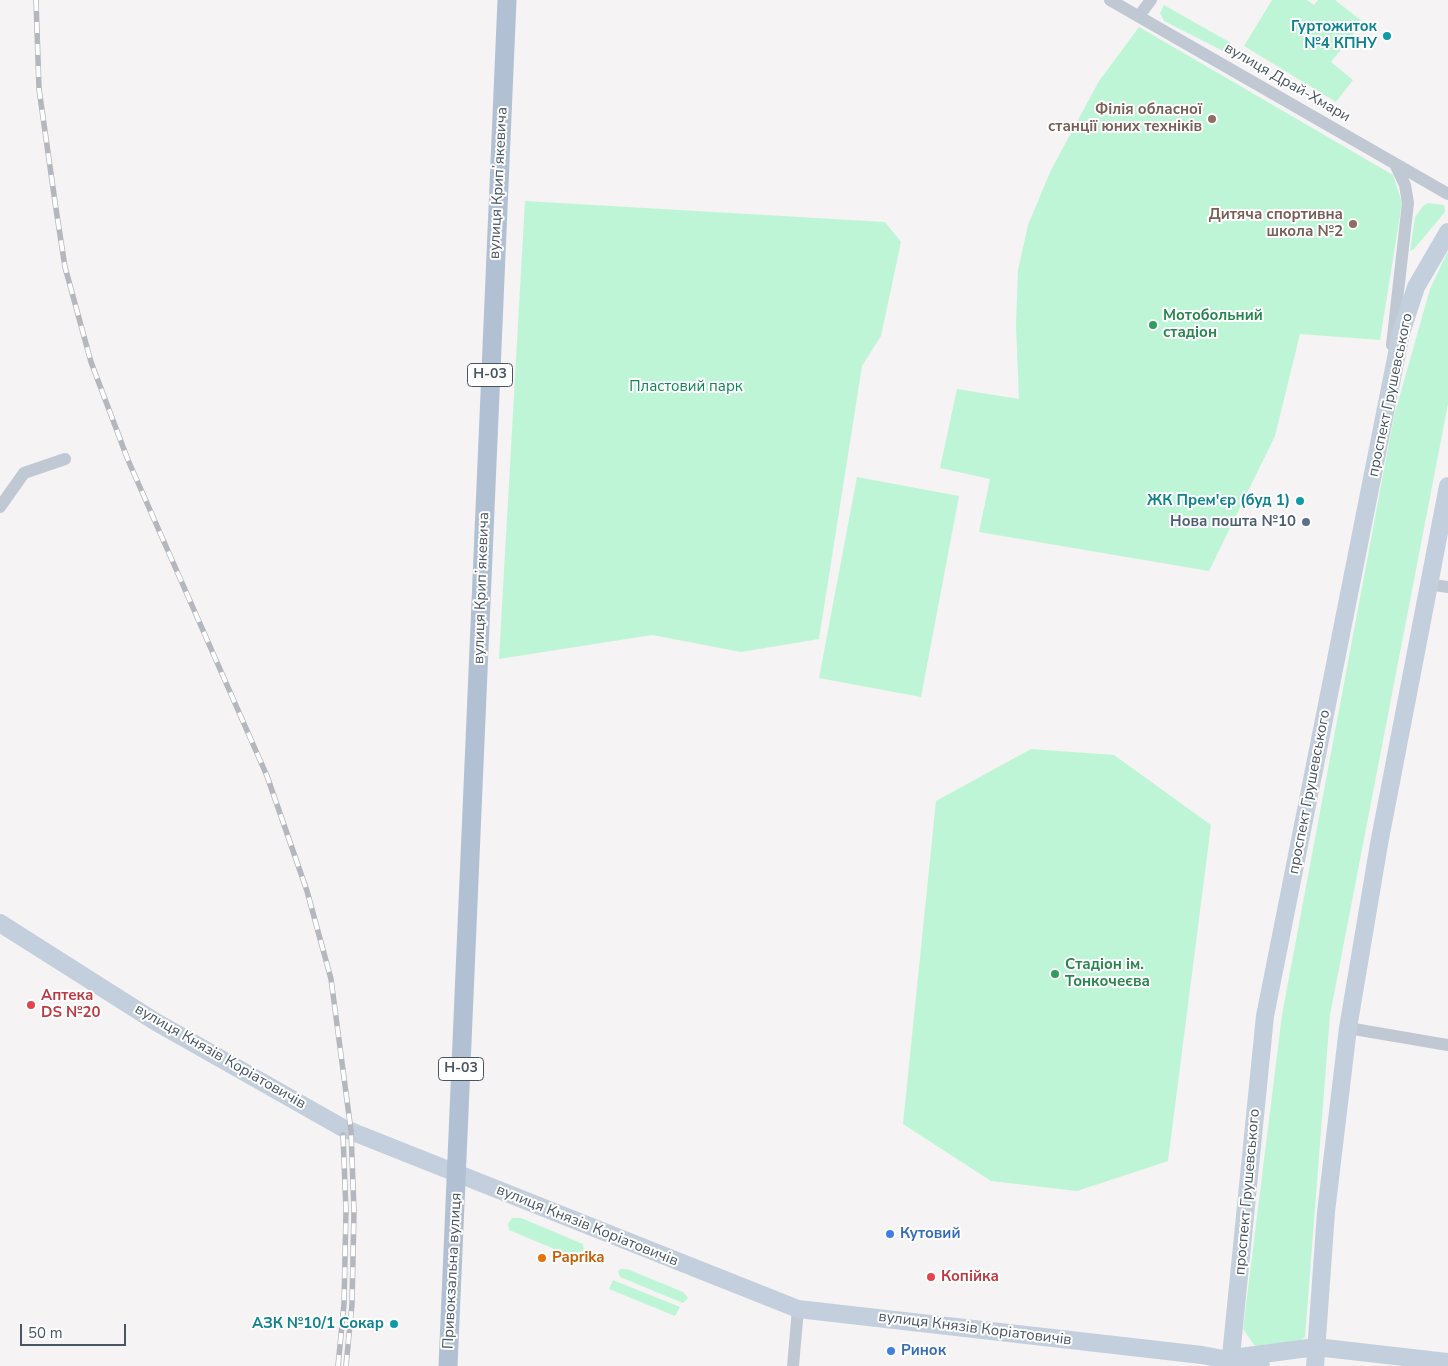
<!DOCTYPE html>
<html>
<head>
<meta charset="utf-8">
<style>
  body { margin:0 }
  #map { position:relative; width:1448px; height:1366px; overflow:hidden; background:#f5f3f3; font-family:"Nunito Sans",sans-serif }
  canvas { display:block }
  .scale { position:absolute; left:20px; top:1324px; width:106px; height:22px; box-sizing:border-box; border:2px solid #485563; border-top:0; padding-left:6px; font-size:15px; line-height:18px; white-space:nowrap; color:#485563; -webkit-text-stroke:4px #fff; paint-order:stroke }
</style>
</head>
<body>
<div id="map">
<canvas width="1448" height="1366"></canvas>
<div class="scale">50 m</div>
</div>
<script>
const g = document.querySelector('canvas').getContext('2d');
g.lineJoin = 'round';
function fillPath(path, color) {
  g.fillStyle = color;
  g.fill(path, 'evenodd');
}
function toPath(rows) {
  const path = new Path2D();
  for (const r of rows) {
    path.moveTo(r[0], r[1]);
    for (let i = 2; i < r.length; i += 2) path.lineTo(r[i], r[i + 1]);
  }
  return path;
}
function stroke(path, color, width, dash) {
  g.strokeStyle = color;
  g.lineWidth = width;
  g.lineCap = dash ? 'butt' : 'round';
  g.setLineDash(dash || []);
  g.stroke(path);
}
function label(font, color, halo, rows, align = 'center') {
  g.font = font + ' "Nunito Sans",sans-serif';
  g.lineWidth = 4;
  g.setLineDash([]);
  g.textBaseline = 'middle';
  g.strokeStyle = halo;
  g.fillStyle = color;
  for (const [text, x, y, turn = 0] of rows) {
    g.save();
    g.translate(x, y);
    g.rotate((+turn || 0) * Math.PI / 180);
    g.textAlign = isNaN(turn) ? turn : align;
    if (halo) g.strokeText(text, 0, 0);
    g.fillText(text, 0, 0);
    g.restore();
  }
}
const green = toPath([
  [1272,0,1307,0,1314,5,1318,0,1335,0,1363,22,1331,62,1353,80,1336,102,1244,46],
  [1164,5,1231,43,1223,51,1164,21,1160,13],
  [1139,27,1393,175,1402,203,1380,340,1300,334,1275,436,1209,571,979,532,990,479,940,468,957,389,1019,399,1016,325,1018,270,1028,225,1051,170,1099,81],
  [525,201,885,222,901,242,881,336,862,366,819,639,741,652,652,635,499,659],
  [1428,203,1444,205,1445,212,1414,249,1410,251,1415,217,1423,206],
  [1448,251,1448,404,1330,1015,1305,1337,1291,1348,1272,1352,1254,1345,1243,1329,1282,1015,1394,416,1430,289],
  [857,477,959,496,921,697,819,678],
  [1031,749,1114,755,1211,825,1168,1161,1077,1191,991,1181,903,1124,936,801],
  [512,1218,521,1218,583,1244,584,1254,581,1260,509,1230,508,1224],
  [620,1269,627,1269,683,1292,688,1298,683,1303,620,1277,618,1272],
  [613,1280,680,1307,675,1316,609,1289]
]);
const minor = toPath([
  [1110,0,1448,194],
  [1139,16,1151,0],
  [1392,345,1408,203,1405,185,1395,164],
  [0,507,24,473,65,459],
  [1428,584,1448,587],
  [1348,1028,1448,1045],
  [793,1366,798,1309]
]);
const secondary = toPath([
  [0,923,156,1022,343,1128,798,1309,1202,1355,1261,1366],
  [1240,1357,1316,1347,1448,1362],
  [1230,1366,1265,1016,1401,333,1416,287,1448,232],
  [1315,1366,1326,1212,1348,1028,1379,844,1448,486]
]);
const primary = toPath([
  [448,1366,507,0]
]);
const rail = toPath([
  [36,0,39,89,56,209,65,267,91,362,128,460,267,776,307,891,331,979,351,1131,354,1211,352,1304,346,1366],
  [338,1366,344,1304,346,1211,343,1135]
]);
const markers = [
  [1387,36,5,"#0f9aa8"],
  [1212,119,5,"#8d6e63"],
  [1353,224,5,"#8d6e63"],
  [1153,325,5,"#2e9e5b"],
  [1300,501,5,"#0f9aa8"],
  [1306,522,5,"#5c6f8a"],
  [1055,974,5,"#2e9e5b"],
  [31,1005,5,"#e0444e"],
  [890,1234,5,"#3f7fe0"],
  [542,1258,5,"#e8710a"],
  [931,1277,5,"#e0444e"],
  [394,1324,5,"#0f9aa8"],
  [891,1351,5,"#3f7fe0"]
];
const shields = [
  [490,375,45],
  [461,1069,45]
];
const shieldNames = [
  ["Н-03",490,375],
  ["Н-03",461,1069]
];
const cultureNames = [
  ["Гуртожиток",1377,27],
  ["№4 КПНУ",1377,44],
  ["ЖК Прем'єр (буд 1)",1290,501],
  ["АЗК №10/1 Сокар",384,1324]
];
const streetNames = [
  ["вулиця Драй-Хмари",1287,83,30],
  ["вулиця Крипʼякевича",499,183,-87],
  ["проспект Грушевського",1391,395,-78],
  ["вулиця Крипʼякевича",482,588,-88],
  ["проспект Грушевського",1310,792,-79],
  ["вулиця Князів Коріатовичів",220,1057,30],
  ["проспект Грушевського",1248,1192,-85],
  ["вулиця Князів Коріатовичів",587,1226,22],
  ["Привокзальна вулиця",453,1271,-87],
  ["вулиця Князів Коріатовичів",975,1329,7]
];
const educationNames = [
  ["Філія обласної",1202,110],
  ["станції юних техніків",1202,127],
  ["Дитяча спортивна",1343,215],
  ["школа №2",1343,232]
];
const leisureNames = [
  ["Мотобольний",1163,316],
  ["стадіон",1163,333],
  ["Стадіон ім.",1065,965],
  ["Тонкочеєва",1065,982]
];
const parkNames = [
  ["Пластовий парк",686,387]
];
const serviceNames = [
  ["Нова пошта №10",1296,522]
];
const healthNames = [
  ["Аптека",41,996],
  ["DS №20",41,1013],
  ["Копійка",941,1277]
];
const shopNames = [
  ["Кутовий",900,1234],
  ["Ринок",901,1351]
];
const foodNames = [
  ["Paprika",552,1258]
];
fillPath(green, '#bff5d7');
stroke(minor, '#c0c9d3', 12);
stroke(secondary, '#c4cfdd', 18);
stroke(primary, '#b1c0d3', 19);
stroke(rail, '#b4b7be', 5.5);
stroke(rail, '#fff', 4, [11]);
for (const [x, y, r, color] of markers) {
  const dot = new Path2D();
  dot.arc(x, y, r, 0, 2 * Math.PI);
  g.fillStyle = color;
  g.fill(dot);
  stroke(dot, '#fff', 2);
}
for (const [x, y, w] of shields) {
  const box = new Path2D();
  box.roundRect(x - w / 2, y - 11.5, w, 23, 4);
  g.fillStyle = '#fff';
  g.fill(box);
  stroke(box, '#485563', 1);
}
label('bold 14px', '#485563', null, shieldNames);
label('bold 15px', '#0d838f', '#fff', cultureNames, 'right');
label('15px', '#485563', '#fff', streetNames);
label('bold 15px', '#785e54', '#fff', educationNames, 'right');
label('bold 15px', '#27864d', '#fff', leisureNames, 'left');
label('15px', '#0e8853', '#fff', parkNames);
label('bold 15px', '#4e5e75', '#fff', serviceNames, 'right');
label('bold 15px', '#be3a42', '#fff', healthNames, 'left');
label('bold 15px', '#366cbe', '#fff', shopNames, 'left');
label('bold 15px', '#c56008', '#fff', foodNames, 'left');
</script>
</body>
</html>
